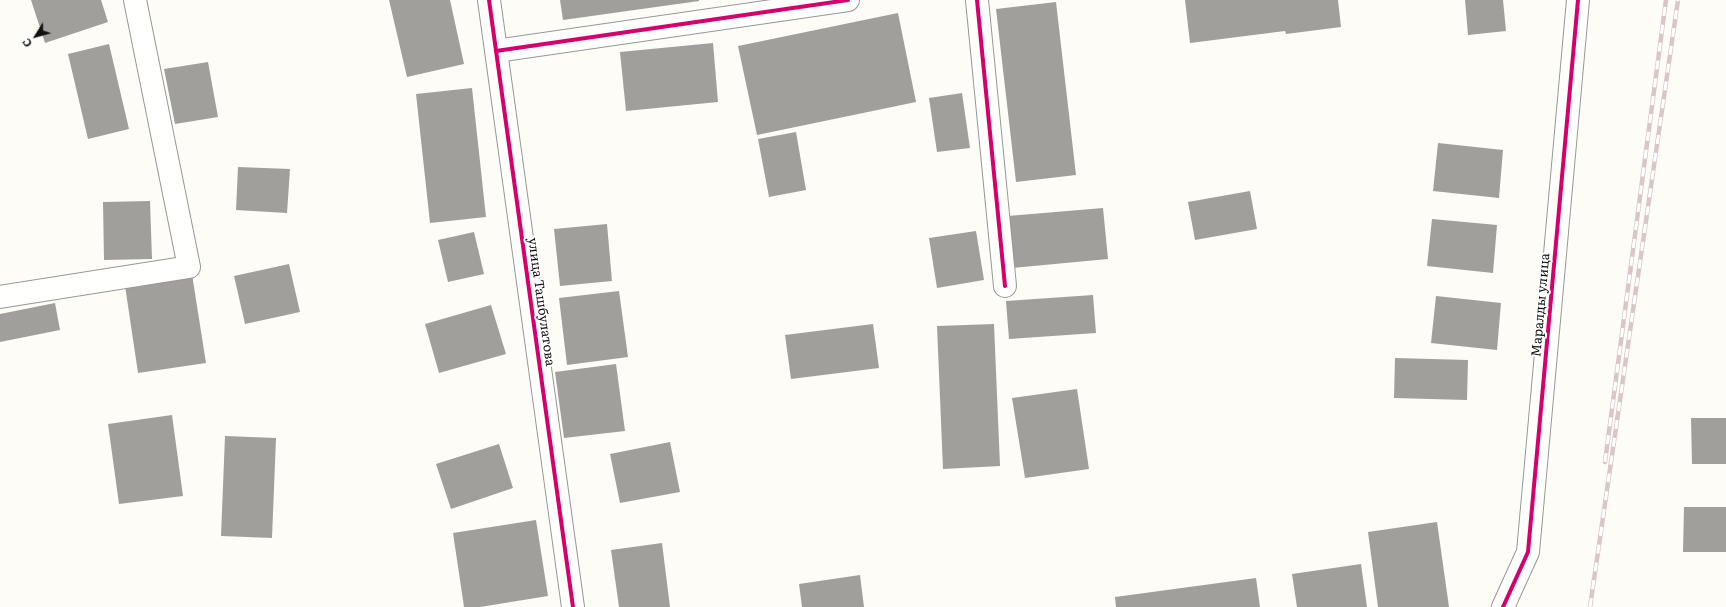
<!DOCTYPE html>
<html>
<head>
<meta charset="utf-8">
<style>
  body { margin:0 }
  #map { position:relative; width:1726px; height:607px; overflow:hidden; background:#fdfcf7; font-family:Literata,serif }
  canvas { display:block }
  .north { position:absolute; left:16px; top:16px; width:40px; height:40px; -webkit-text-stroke:3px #fff; paint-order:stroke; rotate:233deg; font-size:11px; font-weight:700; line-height:16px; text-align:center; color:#111 }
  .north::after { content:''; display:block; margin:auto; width:14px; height:18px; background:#111; clip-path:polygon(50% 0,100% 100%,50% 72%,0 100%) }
</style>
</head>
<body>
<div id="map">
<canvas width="1726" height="607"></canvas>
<div class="north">С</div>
</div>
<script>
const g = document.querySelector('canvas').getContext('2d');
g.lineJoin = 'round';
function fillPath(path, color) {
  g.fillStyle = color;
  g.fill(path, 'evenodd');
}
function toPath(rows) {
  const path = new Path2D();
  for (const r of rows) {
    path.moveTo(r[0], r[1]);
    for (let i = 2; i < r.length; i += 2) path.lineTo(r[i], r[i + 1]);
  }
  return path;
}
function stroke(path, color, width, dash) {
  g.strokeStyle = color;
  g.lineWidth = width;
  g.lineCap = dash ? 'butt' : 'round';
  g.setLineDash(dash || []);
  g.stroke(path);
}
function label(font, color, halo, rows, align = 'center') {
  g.font = font + ' Literata,serif';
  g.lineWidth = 4;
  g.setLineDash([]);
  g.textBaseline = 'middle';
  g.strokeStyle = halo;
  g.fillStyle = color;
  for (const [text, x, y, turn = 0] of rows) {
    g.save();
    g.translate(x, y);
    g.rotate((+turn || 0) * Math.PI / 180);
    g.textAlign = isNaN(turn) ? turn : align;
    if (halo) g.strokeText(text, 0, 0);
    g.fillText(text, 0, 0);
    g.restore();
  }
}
const building = toPath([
  [31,0,101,0,108,22,45,43],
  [389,0,450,0,464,64,407,77],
  [560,0,699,0,699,1,563,20],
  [1185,0,1338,0,1341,27,1286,34,1285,31,1190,43],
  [1465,0,1503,0,1506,31,1468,35],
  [1056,2,1076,175,1016,182,996,9],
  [898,13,916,102,757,135,738,46],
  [713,43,718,102,626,111,620,52],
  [109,44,129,129,88,139,68,54],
  [208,62,218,117,175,124,164,69],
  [472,88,486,217,430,223,416,94],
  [962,93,970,148,937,152,929,98],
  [796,132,806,190,769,197,758,139],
  [1438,143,1503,150,1499,198,1433,191],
  [238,167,290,169,287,213,236,210],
  [1250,191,1257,229,1195,240,1188,202],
  [150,201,152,259,104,260,103,202],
  [1103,208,1108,259,1012,268,1008,216],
  [1432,219,1497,225,1493,273,1427,266],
  [607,224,612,281,560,286,554,229],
  [976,231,984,280,937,288,929,238],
  [474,232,484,274,448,282,438,240],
  [289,264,300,312,245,324,234,276],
  [191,268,206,363,138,373,124,279],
  [619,291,628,357,567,365,559,298],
  [1093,295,1096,333,1009,339,1006,301],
  [1436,296,1501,303,1497,350,1431,343],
  [55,303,60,330,0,342,0,314],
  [491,305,506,354,439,373,425,324],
  [873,324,879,368,791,379,785,335],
  [994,324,1000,466,943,469,937,326],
  [1395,358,1468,360,1467,400,1394,398],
  [616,364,625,431,564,438,555,372],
  [1077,389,1089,469,1025,478,1012,398],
  [172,415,183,496,119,504,108,424],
  [1691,418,1726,418,1726,464,1692,464],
  [225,436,276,438,272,538,221,536],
  [670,442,680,492,620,503,610,454],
  [499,444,513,488,451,509,436,464],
  [1684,507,1726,507,1726,552,1683,552],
  [536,520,548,596,480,607,464,607,453,533],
  [1437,522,1449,607,1378,607,1368,532],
  [662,543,670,607,619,607,611,550],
  [1361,564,1367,607,1297,607,1292,574],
  [860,575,864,607,802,607,799,584],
  [1256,578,1260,607,1116,607,1115,597]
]);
const minor = toPath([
  [489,0,573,607],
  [977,0,1005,286],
  [496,51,848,0],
  [0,297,189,267,135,0],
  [1503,607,1528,552,1578,0]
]);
const rail = toPath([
  [1605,462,1666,0],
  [1590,607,1678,0]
]);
const cycleway = toPath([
  [489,0,573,607],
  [977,0,1005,286],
  [496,51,848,0],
  [1503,607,1528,552,1578,0]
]);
const streetNames = [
  ["улица Ташбулатова",541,302,82],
  ["Маралды улица",1541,305,-85]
];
fillPath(building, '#a19f9c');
stroke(minor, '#979795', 24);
stroke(minor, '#fffffe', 22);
stroke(rail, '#d9c6c7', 4.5);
stroke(rail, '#fff', 3, [9]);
stroke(cycleway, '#d6006c', 4);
label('13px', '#111', '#fff', streetNames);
</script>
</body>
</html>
